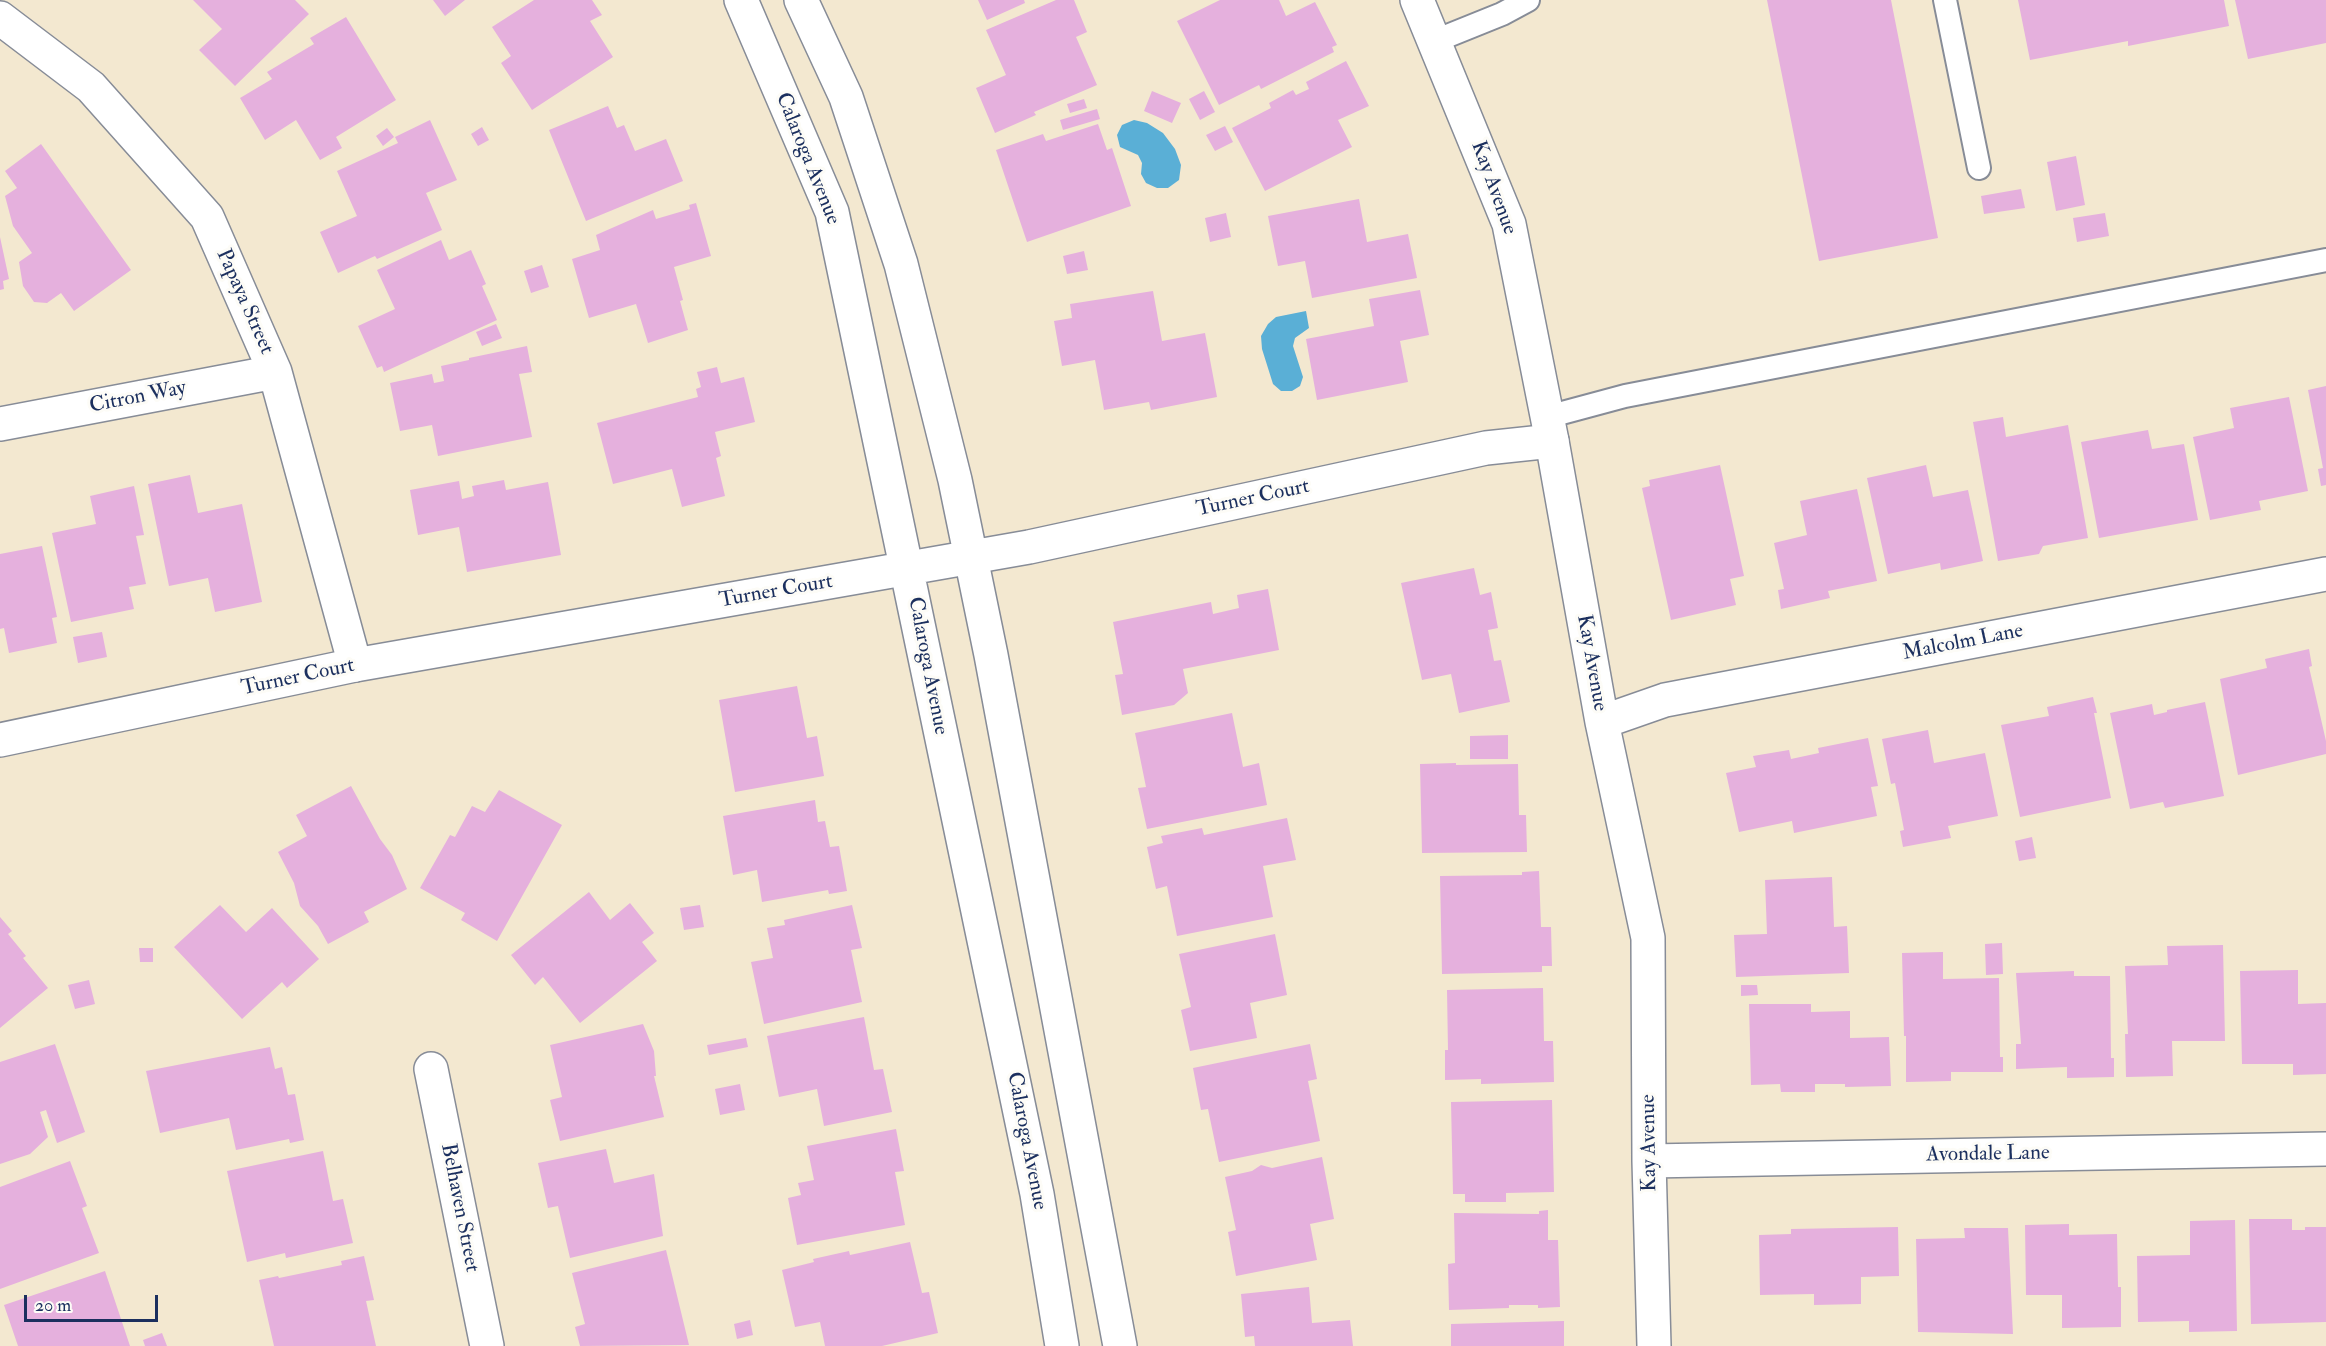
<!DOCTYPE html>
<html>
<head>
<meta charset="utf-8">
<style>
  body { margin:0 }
  #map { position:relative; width:2326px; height:1346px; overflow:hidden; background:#f3e8d0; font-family:"IM FELL Double Pica",serif }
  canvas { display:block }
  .scale { position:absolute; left:24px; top:1295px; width:134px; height:27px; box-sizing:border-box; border:3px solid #1b2f5e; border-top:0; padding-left:8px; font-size:18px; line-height:21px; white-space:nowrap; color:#1b2f5e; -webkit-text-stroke:4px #fdfcf7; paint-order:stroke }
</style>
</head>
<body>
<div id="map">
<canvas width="2326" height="1346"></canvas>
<div class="scale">20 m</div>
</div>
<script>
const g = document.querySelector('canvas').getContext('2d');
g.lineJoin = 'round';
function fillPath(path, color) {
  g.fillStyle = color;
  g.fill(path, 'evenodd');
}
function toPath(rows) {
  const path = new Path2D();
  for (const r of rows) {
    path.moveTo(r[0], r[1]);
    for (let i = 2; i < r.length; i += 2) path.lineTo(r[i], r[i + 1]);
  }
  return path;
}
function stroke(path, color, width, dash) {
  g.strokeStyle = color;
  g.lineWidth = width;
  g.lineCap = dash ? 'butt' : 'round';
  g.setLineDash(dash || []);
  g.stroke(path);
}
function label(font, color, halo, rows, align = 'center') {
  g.font = font + ' "IM FELL Double Pica",serif';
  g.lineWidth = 6;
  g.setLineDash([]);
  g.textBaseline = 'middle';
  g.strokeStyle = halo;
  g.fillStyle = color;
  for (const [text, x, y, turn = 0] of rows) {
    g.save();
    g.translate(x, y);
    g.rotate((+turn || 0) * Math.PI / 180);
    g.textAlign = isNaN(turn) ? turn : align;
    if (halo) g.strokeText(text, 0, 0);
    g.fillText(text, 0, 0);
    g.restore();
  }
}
const water = toPath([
  [1134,120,1147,123,1163,133,1175,149,1181,165,1179,180,1168,188,1157,188,1146,183,1141,174,1142,163,1138,155,1120,147,1117,135,1122,125],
  [1306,311,1309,328,1295,338,1293,346,1303,377,1300,386,1292,391,1281,391,1273,384,1262,349,1261,336,1268,324,1276,317]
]);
const building = toPath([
  [193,0,295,0,309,14,235,86,199,50,222,29],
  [433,0,465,0,445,16],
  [534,0,592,0,602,15,590,21,613,57,532,110,501,63,511,56,492,27],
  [978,0,1024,0,1025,3,987,20],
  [1056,0,1074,0,1087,32,1076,37,1097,85,1034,112,1036,115,995,133,976,88,1006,75,986,30],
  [1220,0,1279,0,1286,16,1315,2,1337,45,1332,47,1334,52,1261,89,1259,85,1219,105,1177,21],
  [1767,0,1891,0,1938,238,1819,261],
  [2018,0,2224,0,2229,26,2128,46,2128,41,2030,60],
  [2235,0,2326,0,2326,43,2248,59],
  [346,17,396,100,336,137,342,148,320,160,296,120,265,140,240,98,272,79,267,72,314,44,310,38],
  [1346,61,1369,106,1338,120,1352,147,1265,191,1232,128,1271,108,1269,103,1293,90,1296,95,1309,89,1306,82],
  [1152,91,1181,103,1172,123,1144,111],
  [1204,91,1215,112,1200,120,1189,99],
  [1084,99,1087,108,1070,113,1067,104],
  [608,106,617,128,624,125,635,151,666,139,683,181,586,221,549,130],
  [1097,109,1100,119,1063,130,1060,120],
  [430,120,457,180,426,193,442,230,377,259,375,256,338,273,320,232,357,216,337,171,398,143,395,137],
  [1098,124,1107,150,1112,148,1131,206,1027,242,996,150,1043,134,1046,141],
  [1225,126,1233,142,1215,151,1206,135],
  [482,127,489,140,478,146,471,134],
  [387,128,394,137,383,146,376,136],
  [41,144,131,270,74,311,61,293,47,303,34,302,23,286,19,262,32,253,13,226,5,196,17,188,5,171],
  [2076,156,2085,205,2056,211,2047,162],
  [2021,189,2025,208,1984,214,1981,196],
  [1359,199,1367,242,1408,234,1417,278,1312,298,1305,261,1278,266,1268,216],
  [696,203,711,256,674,267,683,300,680,301,688,330,648,343,636,304,589,318,572,259,600,250,596,235,653,210,656,219,690,209,689,205],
  [1226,213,1231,237,1210,242,1205,218],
  [2105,213,2109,236,2077,242,2073,218],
  [0,237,9,279,3,281,4,289,0,290],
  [441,240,449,260,471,250,486,284,482,286,497,320,384,372,382,366,377,368,358,326,395,309,377,270],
  [1084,251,1088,270,1067,274,1063,256],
  [542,265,549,287,531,293,524,271],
  [1420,290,1429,335,1400,341,1408,382,1317,400,1306,339,1374,326,1369,299],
  [1153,291,1162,341,1205,333,1217,397,1151,410,1149,402,1104,410,1095,360,1062,366,1054,321,1072,318,1070,304],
  [496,324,502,338,482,346,476,332],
  [527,346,532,372,519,374,532,437,438,456,432,425,400,431,390,383,432,374,434,383,444,381,441,366,469,360,469,358],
  [717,367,721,383,744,377,755,422,715,432,721,456,716,458,725,496,682,507,672,469,613,484,597,423,698,397,696,389,701,387,697,372],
  [2326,386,2326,485,2321,486,2318,469,2323,468,2308,390],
  [2289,397,2308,491,2259,501,2261,510,2210,520,2193,437,2234,428,2230,408],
  [2003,417,2006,437,2068,425,2088,538,2043,546,2039,554,1998,561,1973,422],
  [2148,430,2152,449,2184,444,2198,520,2099,538,2081,442],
  [1720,465,1744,576,1730,579,1736,605,1671,620,1642,488,1650,486,1649,480],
  [1926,465,1933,497,1968,490,1983,561,1941,570,1940,563,1888,574,1867,478],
  [190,475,198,513,242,504,262,602,215,612,208,578,169,586,148,484],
  [504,480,506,490,548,482,561,555,467,572,459,527,418,535,410,490,459,481,462,499,474,496,472,486],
  [134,486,144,535,136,536,146,584,129,587,134,609,71,622,52,533,96,524,90,496],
  [1857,489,1877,581,1828,591,1830,598,1781,609,1778,590,1784,589,1774,543,1807,535,1800,501],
  [42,546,57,617,52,618,57,643,9,653,4,628,0,629,0,554],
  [1474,568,1480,595,1491,592,1498,628,1488,630,1494,661,1501,660,1510,702,1459,713,1451,674,1422,680,1401,583],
  [1268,589,1279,650,1183,669,1188,693,1174,705,1122,715,1115,675,1123,674,1113,622,1211,602,1213,614,1239,608,1237,595],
  [102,632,107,657,78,663,73,637],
  [2309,649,2312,666,2309,667,2326,741,2326,754,2238,775,2220,679,2267,668,2265,659],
  [797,686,807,738,817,736,824,776,735,792,719,700],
  [2093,697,2097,713,2094,713,2111,798,2020,817,2001,725,2049,716,2047,707],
  [2205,702,2224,796,2165,808,2163,802,2130,809,2110,713,2152,704,2154,715,2167,712,2167,710],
  [1232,713,1243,767,1259,763,1267,805,1147,829,1138,788,1146,787,1135,733],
  [1928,730,1934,763,1985,753,1998,816,1948,826,1951,838,1903,847,1900,831,1904,830,1895,783,1891,784,1882,739],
  [1508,735,1508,759,1470,759,1470,736],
  [1868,738,1878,786,1871,787,1877,816,1794,833,1792,821,1739,832,1726,773,1756,767,1753,756,1789,750,1791,759,1819,753,1818,748],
  [1456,763,1456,765,1518,764,1519,815,1526,815,1527,852,1422,853,1420,764],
  [351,786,380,839,392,855,407,889,364,912,369,922,328,944,318,926,300,906,294,883,278,852,307,836,296,815],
  [499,790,562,825,497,941,461,920,465,913,420,888,450,835,455,837,472,806,485,812],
  [815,800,818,822,825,821,830,847,839,846,847,891,829,894,828,890,762,902,757,870,733,875,723,816],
  [1287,818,1296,860,1263,866,1273,917,1177,936,1167,886,1156,889,1147,847,1163,843,1161,836,1202,828,1204,835],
  [2032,837,2036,858,2019,861,2015,841],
  [1539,871,1541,927,1551,927,1552,966,1542,966,1542,972,1442,974,1440,876,1522,875,1522,872],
  [1832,877,1834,927,1847,926,1849,973,1736,977,1734,935,1767,934,1765,880],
  [589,892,610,920,630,903,654,933,642,942,657,961,580,1023,543,977,535,985,511,955],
  [220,905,246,932,272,908,319,959,287,988,282,982,242,1019,174,947],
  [700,905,704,927,684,930,680,908],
  [852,905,862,948,851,950,862,1002,764,1024,751,962,773,958,767,928,785,925,784,920],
  [0,917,12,931,8,934,26,956,23,958,48,988,0,1028],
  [1275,934,1287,995,1250,1003,1257,1038,1190,1051,1181,1010,1191,1007,1179,954],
  [2002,943,2003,974,1986,975,1985,944],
  [2223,945,2225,1041,2172,1041,2173,1076,2126,1077,2125,1034,2128,1034,2125,966,2168,965,2167,946],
  [139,948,153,948,153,962,140,962],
  [1943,952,1943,979,1999,978,2000,1057,2003,1057,2003,1072,1951,1072,1951,1081,1906,1082,1906,1036,1904,1036,1902,953],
  [2298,970,2298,1004,2326,1003,2326,1074,2293,1075,2293,1064,2242,1064,2240,971],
  [2074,971,2074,976,2110,976,2111,1058,2114,1058,2114,1077,2067,1078,2067,1067,2016,1069,2016,1044,2021,1044,2016,973],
  [89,980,95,1004,75,1009,68,985],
  [1741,985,1757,985,1758,995,1741,996],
  [1543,988,1544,1041,1553,1041,1554,1082,1481,1084,1481,1079,1445,1080,1445,1050,1448,1050,1447,990],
  [1749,1004,1811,1004,1811,1012,1850,1011,1850,1038,1889,1037,1891,1086,1845,1087,1845,1084,1815,1084,1815,1092,1781,1092,1780,1084,1751,1085],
  [864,1017,874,1070,883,1069,892,1112,824,1126,817,1089,779,1097,767,1036],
  [643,1024,654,1051,656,1076,654,1076,664,1117,560,1141,550,1100,562,1097,550,1045],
  [746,1038,748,1047,709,1055,707,1045],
  [55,1044,85,1132,57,1143,46,1110,40,1112,48,1137,30,1154,0,1164,0,1062],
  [1310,1044,1317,1079,1308,1081,1320,1141,1219,1162,1208,1109,1201,1110,1193,1068],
  [270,1047,275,1069,282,1067,288,1095,295,1094,304,1140,290,1143,289,1139,236,1150,229,1118,160,1133,146,1071],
  [740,1084,745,1110,720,1115,715,1089],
  [1552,1100,1554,1192,1506,1193,1506,1202,1465,1202,1465,1194,1453,1194,1451,1102],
  [896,1129,904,1171,895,1172,905,1225,797,1245,788,1198,801,1195,798,1183,814,1180,807,1146],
  [606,1149,614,1183,654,1174,663,1236,570,1258,558,1206,548,1208,538,1163],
  [323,1151,333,1201,343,1199,353,1243,286,1258,285,1253,247,1262,227,1171],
  [1322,1157,1334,1219,1310,1224,1317,1260,1236,1276,1228,1232,1236,1230,1225,1177,1252,1171,1261,1165,1272,1168],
  [70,1161,87,1206,82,1208,99,1253,0,1289,0,1187],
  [1548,1210,1548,1240,1558,1240,1560,1307,1538,1308,1538,1305,1509,1305,1509,1308,1449,1310,1448,1264,1455,1263,1454,1213,1539,1214,1539,1211],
  [2249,1219,2292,1219,2292,1230,2305,1230,2305,1227,2326,1227,2326,1322,2251,1324],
  [2235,1220,2237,1331,2189,1332,2189,1321,2138,1322,2137,1256,2190,1255,2190,1221],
  [2069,1224,2069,1235,2117,1234,2118,1287,2121,1287,2121,1327,2062,1328,2062,1295,2026,1295,2025,1225],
  [1898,1227,1899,1276,1861,1277,1861,1304,1814,1305,1814,1294,1760,1295,1759,1235,1791,1234,1791,1229],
  [1964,1228,2008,1228,2013,1334,1918,1332,1916,1239,1965,1238],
  [910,1242,922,1293,929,1292,938,1333,882,1346,825,1346,820,1322,795,1327,782,1270,814,1262,813,1259,849,1251,850,1255],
  [666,1250,689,1345,580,1346,575,1327,585,1324,572,1273],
  [364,1256,374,1300,366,1301,376,1346,274,1346,259,1280,278,1276,279,1278,342,1265,341,1261],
  [105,1271,130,1346,18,1346,4,1305],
  [1309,1287,1312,1323,1350,1320,1353,1346,1255,1346,1254,1336,1245,1337,1241,1294],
  [750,1320,753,1335,737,1339,734,1324],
  [1564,1321,1564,1346,1451,1346,1451,1324],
  [162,1333,167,1346,145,1346,143,1340]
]);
const service = toPath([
  [1945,0,1979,168],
  [1435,41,1502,14,1528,0],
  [1547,417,1625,396,2326,260]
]);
const minor = toPath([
  [1417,0,1509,224,1552,441,1602,722,1648,938,1649,1161,1654,1346],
  [0,18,91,87,207,217,275,372,355,665],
  [0,424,275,372],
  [1602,722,1665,700,2326,574],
  [431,1069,487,1346],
  [1649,1161,2326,1149]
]);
const tertiary = toPath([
  [741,0,832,212,1037,1194,1062,1346],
  [801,0,846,97,901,264,955,480,991,655,1120,1346],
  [0,740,355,665,1029,547,1486,448,1552,441]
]);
const streetNames = [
  ["Calaroga Avenue",807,159,68],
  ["Kay Avenue",1493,188,70],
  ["Papaya Street",244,302,66],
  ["Citron Way",138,398,-11],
  ["Turner Court",1253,499,-12],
  ["Turner Court",776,592,-10],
  ["Malcolm Lane",1963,643,-11],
  ["Kay Avenue",1591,663,80],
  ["Calaroga Avenue",927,666,79],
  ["Turner Court",298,678,-12],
  ["Calaroga Avenue",1026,1141,79],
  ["Kay Avenue",1650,1143,-91],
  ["Avondale Lane",1988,1155,-1],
  ["Belhaven Street",459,1208,79]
];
fillPath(water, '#5aafd6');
fillPath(building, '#e5b0dd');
stroke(service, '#878c97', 26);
stroke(minor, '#878c97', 36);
stroke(tertiary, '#878c97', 36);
stroke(service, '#fff', 22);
stroke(minor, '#fff', 33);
stroke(tertiary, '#fff', 33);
label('21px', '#1b2f5e', '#fdfcf7', streetNames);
</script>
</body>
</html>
